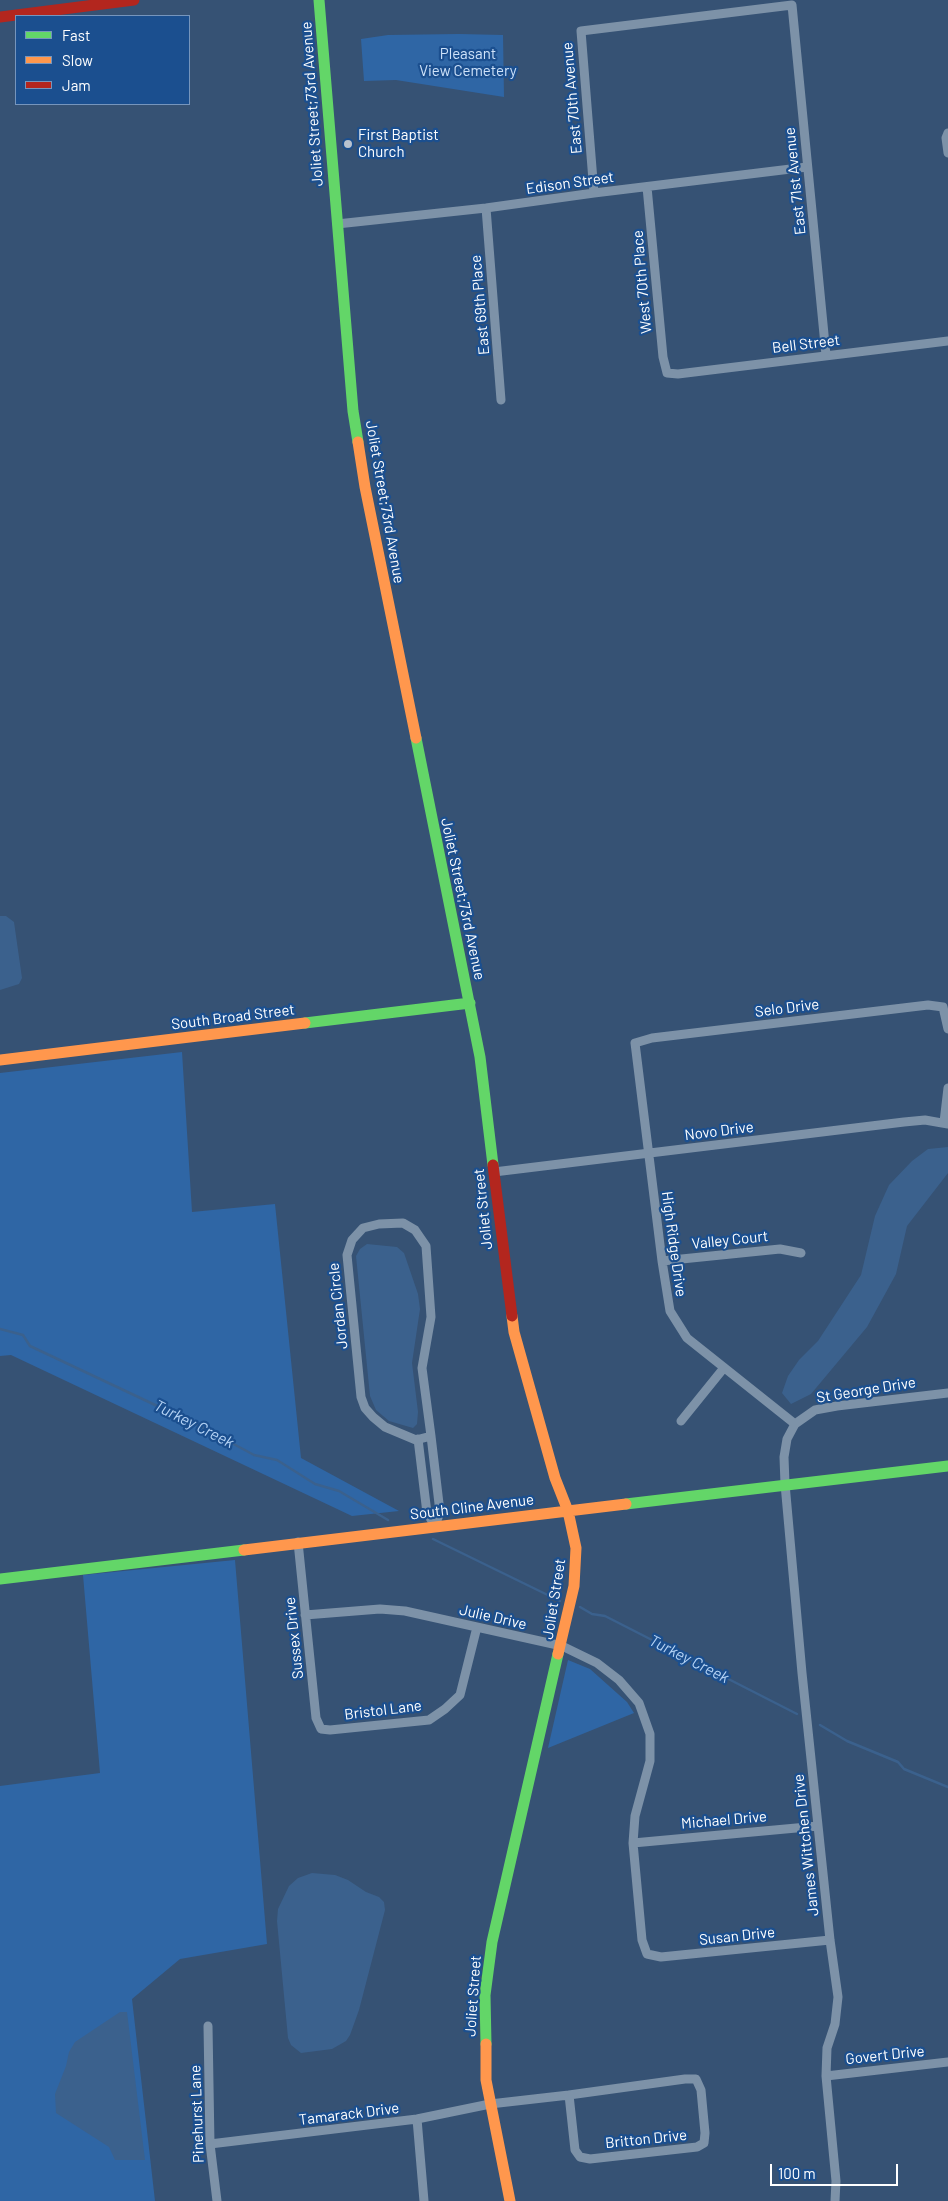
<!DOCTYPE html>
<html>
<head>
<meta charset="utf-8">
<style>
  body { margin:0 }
  #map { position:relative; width:948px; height:2201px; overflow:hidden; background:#365274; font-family:Barlow,sans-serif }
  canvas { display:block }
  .legend { position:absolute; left:15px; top:15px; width:175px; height:90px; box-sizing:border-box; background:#1b4f8f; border:1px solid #7695bc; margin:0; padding:6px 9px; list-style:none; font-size:15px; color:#fff }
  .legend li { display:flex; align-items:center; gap:10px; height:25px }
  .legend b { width:25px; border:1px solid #7695bc }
  .scale { position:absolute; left:770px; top:2164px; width:128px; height:22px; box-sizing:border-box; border:2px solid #fff; border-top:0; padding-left:6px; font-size:15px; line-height:18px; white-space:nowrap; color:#fff; -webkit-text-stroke:4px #1b4f8f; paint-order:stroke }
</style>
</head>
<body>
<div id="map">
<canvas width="948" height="2201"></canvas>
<ul class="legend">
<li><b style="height:6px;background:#63d668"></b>Fast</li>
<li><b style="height:6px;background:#ff974d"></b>Slow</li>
<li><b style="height:6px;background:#b3261e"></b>Jam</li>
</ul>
<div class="scale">100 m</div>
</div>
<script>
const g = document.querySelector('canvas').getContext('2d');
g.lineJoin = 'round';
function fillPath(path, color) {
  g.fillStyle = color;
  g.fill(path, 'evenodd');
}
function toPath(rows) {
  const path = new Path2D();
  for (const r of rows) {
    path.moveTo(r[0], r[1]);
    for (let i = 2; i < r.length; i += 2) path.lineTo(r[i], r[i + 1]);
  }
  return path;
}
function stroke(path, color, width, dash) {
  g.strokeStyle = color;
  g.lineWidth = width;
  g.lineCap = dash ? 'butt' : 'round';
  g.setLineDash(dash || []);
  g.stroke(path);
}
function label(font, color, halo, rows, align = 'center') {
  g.font = font + ' Barlow,sans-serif';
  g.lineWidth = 4.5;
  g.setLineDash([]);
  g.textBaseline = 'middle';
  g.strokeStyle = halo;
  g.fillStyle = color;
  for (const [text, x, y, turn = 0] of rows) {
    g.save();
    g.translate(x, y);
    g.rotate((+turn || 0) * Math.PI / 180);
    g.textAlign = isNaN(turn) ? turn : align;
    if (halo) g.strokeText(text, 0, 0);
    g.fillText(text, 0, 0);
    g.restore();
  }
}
const green = toPath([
  [459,34,503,35,504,97,396,80,364,81,361,39,388,35],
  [182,1052,192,1212,275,1204,301,1458,399,1511,352,1516,11,1355,0,1356,0,1073],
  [235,1560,267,1944,180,1959,132,1999,155,2201,0,2201,0,1786,100,1773,83,1575],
  [568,1660,590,1669,627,1702,634,1713,548,1748]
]);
const water = toPath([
  [0,916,6,916,14,922,22,978,19,984,0,990],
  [948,1147,948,1173,907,1226,896,1274,867,1327,811,1394,791,1404,782,1393,788,1376,799,1360,818,1341,861,1275,875,1216,889,1185,912,1161,928,1149],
  [367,1244,397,1247,404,1253,418,1294,420,1309,412,1363,418,1412,417,1424,413,1428,389,1421,376,1410,370,1396,356,1256,360,1249],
  [312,1873,335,1875,348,1880,366,1892,379,1897,384,1902,385,1910,359,2010,350,2035,346,2041,332,2049,301,2053,291,2045,288,2038,277,1921,278,1909,289,1886,298,1878],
  [120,2012,127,2012,145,2160,115,2160,109,2147,56,2113,55,2094,66,2066,69,2052,75,2042]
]);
const stream = toPath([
  [0,1329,23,1335,30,1346,204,1428,254,1455,277,1460,315,1484,339,1491,388,1520],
  [433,1539,560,1601],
  [580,1607,592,1614,605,1616,797,1714],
  [820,1725,847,1741,898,1762,904,1769,948,1787]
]);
const street = toPath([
  [948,133,946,138,948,153],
  [647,187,663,357,667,373,678,374,948,341],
  [594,193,581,31,792,5,826,355],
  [486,208,501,400],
  [337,224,486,208,594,193,807,167],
  [944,1122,948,1088],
  [494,1172,904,1122,925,1120,948,1124],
  [662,1261,780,1249,801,1253],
  [681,1421,723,1369],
  [795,1424,687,1338,670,1311,662,1261,635,1043,652,1038,928,1005,943,1007,948,1029],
  [431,1436,416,1440,385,1427,373,1417,365,1408,361,1397,347,1255,352,1240,363,1228,379,1224,403,1223,415,1230,426,1246,431,1317,422,1368,431,1436,440,1512,435,1526],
  [418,1439,427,1513,435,1526],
  [298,1542,316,1718,321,1729,330,1730,429,1720,445,1709,460,1695,477,1627],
  [305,1615,380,1609,405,1611,562,1646,597,1663,619,1680,639,1703,650,1734,650,1761,635,1816,633,1843,642,1940,647,1954,661,1957,830,1940],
  [633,1843,818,1826],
  [208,2026,210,2144,217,2201],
  [826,2076,948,2062],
  [685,2079,696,2079,701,2090,705,2133,704,2143,697,2147,590,2159,580,2157,575,2150,569,2095,685,2079],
  [417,2119,424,2201],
  [210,2144,417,2119,490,2104,569,2095],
  [835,2201,836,2181,826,2076,827,2048,835,2024,838,1997,830,1940,802,1673,785,1484,784,1457,787,1439,795,1424,815,1410,837,1406,948,1393]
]);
const fast = toPath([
  [319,0,353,411,358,442],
  [416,738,480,1057,493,1165],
  [305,1023,470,1003],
  [626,1504,948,1466],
  [0,1579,244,1550],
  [486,2044,485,1995,492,1942,558,1654]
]);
const slow = toPath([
  [358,442,365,487,416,738],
  [0,1060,305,1023],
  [512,1316,514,1332,555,1478,568,1511,576,1548,574,1586,558,1654],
  [244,1550,626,1504],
  [486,2044,486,2080,510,2201]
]);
const jam = toPath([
  [0,17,134,0],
  [493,1165,512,1316]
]);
const markers = [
  [348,144,5,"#b9c2ce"]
];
const parkNames = [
  ["Pleasant",468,54],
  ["View Cemetery",468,71]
];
const streetNames = [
  ["East 70th Avenue",572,98,-95],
  ["Joliet Street;73rd Avenue",312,104,-94],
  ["East 71st Avenue",795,181,-96],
  ["Edison Street",570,183,-8],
  ["West 70th Place",642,282,-95],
  ["East 69th Place",480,305,-95],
  ["Bell Street",806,344,-7],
  ["Joliet Street;73rd Avenue",385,502,80],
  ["Joliet Street;73rd Avenue",463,899,78],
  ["Selo Drive",787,1008,-7],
  ["South Broad Street",233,1017,-7],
  ["Novo Drive",719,1131,-7],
  ["Joliet Street",483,1209,-96],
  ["Valley Court",730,1240,-6],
  ["High Ridge Drive",674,1244,82],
  ["Jordan Circle",338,1306,-96],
  ["St George Drive",866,1390,-9],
  ["South Cline Avenue",472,1507,-7],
  ["Joliet Street",554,1599,-81],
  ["Julie Drive",493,1617,13],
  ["Sussex Drive",294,1638,-96],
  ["Bristol Lane",383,1710,-7],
  ["Michael Drive",724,1820,-5],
  ["James Wittchen Drive",806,1845,-96],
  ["Susan Drive",737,1936,-6],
  ["Joliet Street",473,1996,-86],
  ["Govert Drive",885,2055,-6],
  ["Pinehurst Lane",197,2114,-92],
  ["Tamarack Drive",349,2114,-7],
  ["Britton Drive",646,2139,-6]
];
const poiNames = [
  ["First Baptist",358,135],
  ["Church",358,152]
];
const waterNames = [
  ["Turkey Creek",194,1424,27],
  ["Turkey Creek",689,1659,27]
];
fillPath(green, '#2f66a5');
fillPath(water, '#3b618d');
stroke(stream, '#3b618d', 2.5);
stroke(street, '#7d92a8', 9);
stroke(fast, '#63d668', 11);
stroke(slow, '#ff974d', 11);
stroke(jam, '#b3261e', 11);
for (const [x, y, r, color] of markers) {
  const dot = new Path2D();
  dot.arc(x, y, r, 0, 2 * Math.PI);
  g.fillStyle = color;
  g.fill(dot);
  stroke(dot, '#1b4f8f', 2);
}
label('15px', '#cfe3fa', '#1b4f8f', parkNames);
label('15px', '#fff', '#1b4f8f', streetNames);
label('15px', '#fff', '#1b4f8f', poiNames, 'left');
label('italic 16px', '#b5d3f5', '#1b4f8f', waterNames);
</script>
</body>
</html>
